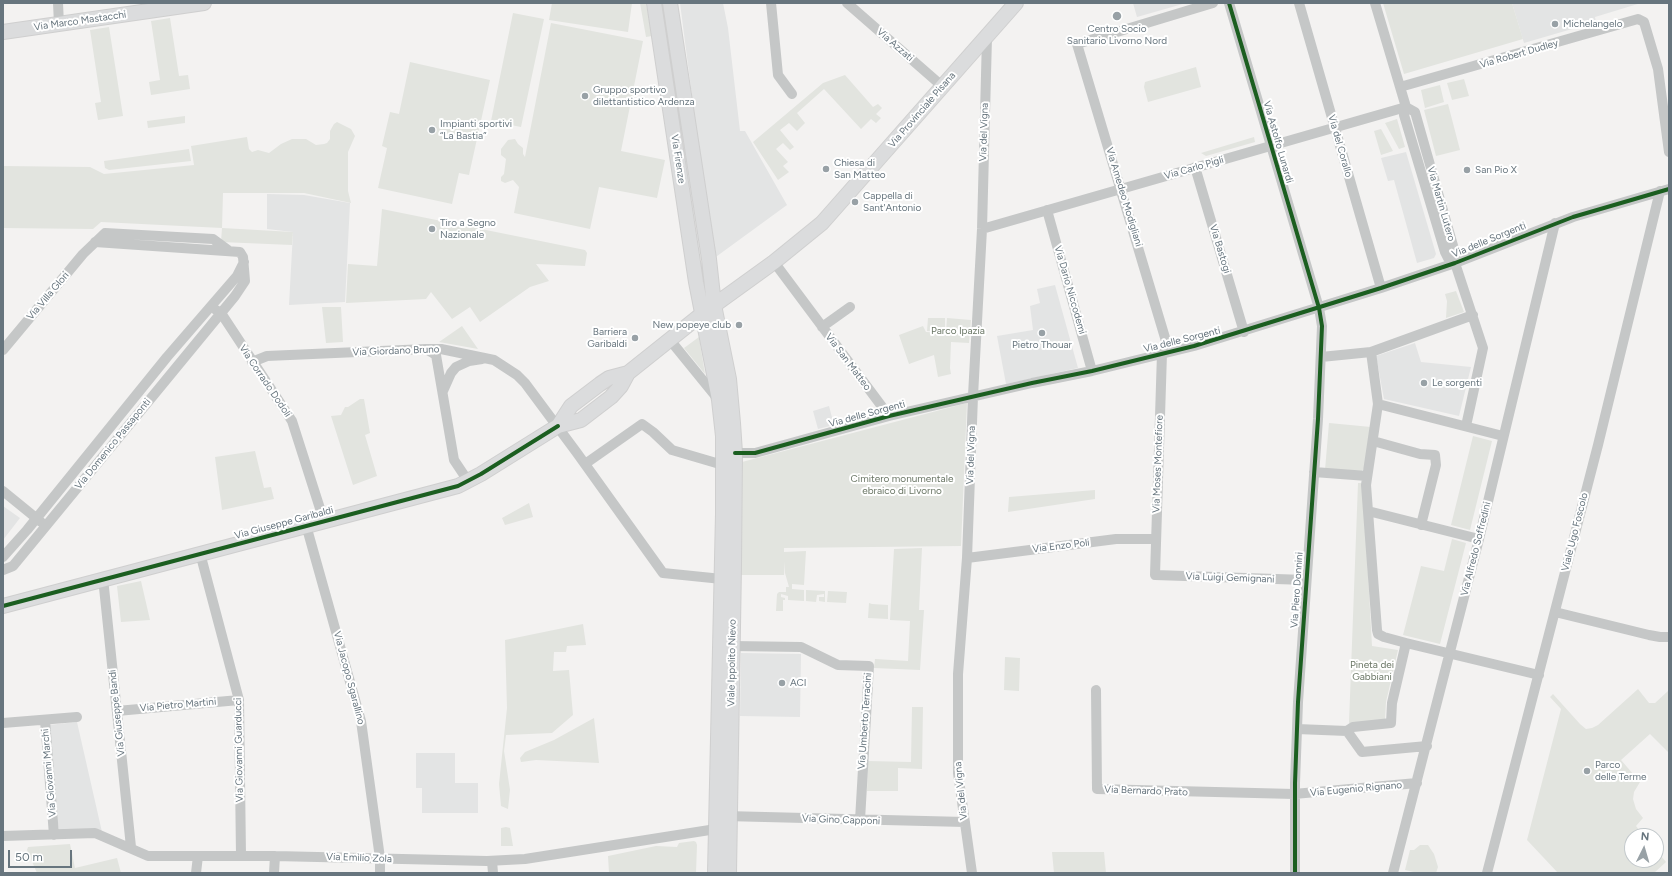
<!DOCTYPE html>
<html>
<head>
<meta charset="utf-8">
<style>
  body { margin:0 }
  #map { position:relative; width:1672px; height:876px; overflow:hidden; background:#f3f2f1; font-family:Figtree,sans-serif }
  canvas { display:block }
  .frame { position:absolute; inset:0; border:4px solid #67757e; pointer-events:none }
  .north { position:absolute; left:1624px; top:828px; width:40px; height:40px; box-sizing:border-box; background:#fff; border:1px solid #c2c8cb; border-radius:50%; rotate:5deg; font-size:11px; font-weight:700; line-height:16px; text-align:center; color:#67757e }
  .north::after { content:''; display:block; margin:auto; width:14px; height:18px; background:#98a1a6; clip-path:polygon(50% 0,100% 100%,50% 72%,0 100%) }
  .scale { position:absolute; left:8px; top:850px; width:64px; height:18px; box-sizing:border-box; border:2px solid #67757e; border-top:0; padding-left:5px; font-size:12px; line-height:14px; white-space:nowrap; color:#67757e; -webkit-text-stroke:3px #fff; paint-order:stroke }
</style>
</head>
<body>
<div id="map">
<canvas width="1672" height="876"></canvas>
<div class="frame"></div>
<div class="north">N</div>
<div class="scale">50 m</div>
</div>
<script>
const g = document.querySelector('canvas').getContext('2d');
g.lineJoin = 'round';
function fillPath(path, color) {
  g.fillStyle = color;
  g.fill(path, 'evenodd');
}
function toPath(rows) {
  const path = new Path2D();
  for (const r of rows) {
    path.moveTo(r[0], r[1]);
    for (let i = 2; i < r.length; i += 2) path.lineTo(r[i], r[i + 1]);
  }
  return path;
}
function stroke(path, color, width, dash) {
  g.strokeStyle = color;
  g.lineWidth = width;
  g.lineCap = dash ? 'butt' : 'round';
  g.setLineDash(dash || []);
  g.stroke(path);
}
function label(font, color, halo, rows, align = 'center') {
  g.font = font + ' Figtree,sans-serif';
  g.lineWidth = 4;
  g.setLineDash([]);
  g.textBaseline = 'middle';
  g.strokeStyle = halo;
  g.fillStyle = color;
  for (const [text, x, y, turn = 0] of rows) {
    g.save();
    g.translate(x, y);
    g.rotate((+turn || 0) * Math.PI / 180);
    g.textAlign = isNaN(turn) ? turn : align;
    if (halo) g.strokeText(text, 0, 0);
    g.fillText(text, 0, 0);
    g.restore();
  }
}
const built = toPath([
  [680,3,723,3,728,28,740,131,745,131,787,205,713,259],
  [1133,3,1186,3,1137,17],
  [1512,3,1641,3,1595,17,1596,22,1524,43],
  [1406,152,1436,254,1434,258,1417,263,1394,180,1388,181,1381,158],
  [267,194,304,195,350,203,345,302,289,305,293,232,267,229],
  [1055,285,1078,368,1006,384,997,336,1033,330,1030,306,1040,303,1037,289],
  [1415,343,1421,362,1471,367,1459,416,1384,399,1376,356],
  [829,406,834,425,818,429,813,411],
  [3,506,20,518,3,540],
  [741,653,801,654,800,717,740,716],
  [77,722,102,832,59,833,48,725],
  [416,753,455,753,455,783,478,783,478,813,422,813,422,788,416,788]
]);
const green = toPath([
  [552,3,632,3,628,32,549,20],
  [640,3,646,3,652,36,646,37],
  [1383,3,1512,3,1523,39,1404,74],
  [513,13,544,19,521,127,491,121],
  [170,18,179,76,188,75,190,89,151,95,149,82,160,80,151,21],
  [551,23,643,41,621,151,665,160,657,198,599,187,590,229,514,213,519,187,513,180,505,183,501,181,501,177,504,174,506,159,501,155,501,149,508,140,515,139,518,144,523,148,523,154,525,157],
  [109,27,123,116,98,120,95,103,101,102,90,30],
  [410,62,490,80,469,175,459,173,452,204,378,188,387,148,382,146,390,112,399,114],
  [1196,67,1201,87,1148,102,1144,87,1145,82],
  [845,75,873,107,878,104,882,108,876,114,881,118,876,123,871,119,861,129,824,89,797,113,805,123,797,131,789,123,780,130,794,147,790,150,783,143,776,149,788,162,783,166,789,172,778,180,753,142,823,83],
  [1464,79,1469,96,1452,100,1447,83],
  [1440,85,1444,102,1425,108,1421,90],
  [1448,104,1460,150,1436,156,1424,110],
  [185,116,185,123,148,128,147,121],
  [1397,119,1405,147,1399,149,1385,123],
  [337,122,351,129,355,136,348,152,348,191,351,203,304,193,223,193,222,228,293,232,292,245,221,242,222,228,101,222,93,229,3,228,3,166,90,167,104,174,194,165,191,146,247,137,249,149,252,152,258,150,269,153,281,144,292,139,306,139,316,145,324,144,327,143,330,139,330,131,334,124],
  [1381,129,1393,151,1381,155,1374,131],
  [1254,137,1255,142,1206,156,1201,153],
  [189,149,191,161,109,170,105,168,104,161],
  [382,209,585,250,587,253,585,266,536,264,549,281,530,287,480,322,470,307,452,319,431,292,426,299,346,303,348,264,377,266],
  [1456,291,1464,312,1446,318,1447,301,1445,294],
  [322,307,341,307,343,342,326,343],
  [928,318,945,318,945,332,927,331],
  [947,318,971,320,969,343,951,342,950,368,951,374,938,377,934,355,909,364,899,335,923,326,926,332,946,333],
  [462,326,478,349,439,342],
  [699,337,705,374,684,348],
  [360,399,364,399,370,433,365,435,377,476,353,485,331,416,341,415,345,407,348,407],
  [967,403,961,546,784,548,784,552,806,551,804,585,792,584,792,589,804,590,804,601,788,600,788,596,781,594,781,597,785,598,785,600,783,600,783,611,776,611,777,594,779,592,786,592,786,587,789,587,785,573,785,562,784,575,739,575,742,462],
  [1329,423,1371,427,1365,467,1362,471,1325,470],
  [1473,436,1492,441,1470,530,1451,525],
  [255,451,264,488,271,487,274,499,222,510,215,457],
  [1358,483,1363,483,1372,646,1398,650,1386,702,1385,720,1349,723],
  [1095,490,1095,499,1008,512,1009,497],
  [529,503,533,517,505,525,502,518],
  [1452,539,1466,543,1440,644,1403,635,1421,566,1444,571],
  [922,548,919,610,924,610,920,670,874,668,875,659,908,661,910,621,890,620,894,549],
  [141,581,150,620,121,622,117,586],
  [806,590,825,591,825,602,819,601,819,597,824,597,824,594,817,595,816,602,806,601],
  [828,591,847,592,846,603,827,602],
  [869,603,872,604,888,605,888,619,868,618],
  [583,624,586,645,567,646,566,652,554,652,553,671,569,670,573,715,552,733,506,735,504,751,510,790,508,809,501,806,499,784,507,708,505,640],
  [1005,657,1020,658,1019,691,1004,690],
  [1669,684,1669,753,1650,734,1621,760,1640,782,1634,792,1633,799,1636,809,1643,818,1636,826,1644,836,1632,836,1632,860,1656,860,1656,850,1666,862,1654,873,1558,873,1527,840,1561,709,1550,697,1553,694,1580,724,1586,729,1592,728,1598,725,1638,689,1649,703,1655,703,1668,691],
  [912,707,923,707,922,769,898,768,898,791,867,791,868,761,911,762],
  [594,718,599,763,536,760,521,762,520,758,525,752,554,740],
  [506,827,510,828,513,846,501,846,501,828],
  [694,841,696,842,697,845,696,873,609,873,608,856,656,846,677,847,679,843],
  [70,844,75,868,117,858,121,873,37,873,27,850,28,847],
  [1420,845,1428,845,1434,854,1438,867,1436,873,1418,873,1405,870,1410,850,1414,850],
  [1052,852,1104,852,1106,873,1054,873]
]);
const street = toPath([
  [58,3,59,24],
  [771,3,778,75,792,94],
  [847,3,942,86],
  [1229,3,1319,308,1322,326,1318,419,1298,702,1295,783,1295,873],
  [1299,3,1381,288],
  [1400,87,1638,19,1644,22,1658,69,1669,152],
  [1195,167,1244,332],
  [1047,210,1092,371],
  [982,229,1406,107,1375,3],
  [774,262,889,416],
  [1455,263,1448,258,1445,252,1404,115,1406,107,1415,112,1454,249,1455,263,1483,348,1466,426],
  [216,310,221,313,292,421,324,521],
  [822,327,850,307],
  [670,340,718,399],
  [426,349,436,355,454,460,468,481],
  [3,350,83,254,105,233,213,239,228,250],
  [1169,351,1077,44,1213,3],
  [1162,353,1155,575,1306,580],
  [1321,357,1371,352,1473,315],
  [252,362,267,356,426,349,441,349,494,360,517,375,525,383,577,453,663,573,722,579],
  [443,391,451,373,456,367,469,361,482,359],
  [1378,404,1503,436],
  [1373,441,1420,454,1435,455,1436,465,1421,525],
  [735,453,755,453,889,416,1032,383,1092,371,1194,346,1381,288,1455,263,1573,217,1669,189],
  [585,464,642,424,653,432,672,450,723,465],
  [1314,472,1367,476],
  [3,491,41,522],
  [1368,511,1479,539],
  [306,525,361,721,380,858,380,873],
  [200,553,239,700,241,856],
  [3,557,27,530,167,357,237,276,244,262],
  [967,558,1116,539,1155,539],
  [3,570,13,566,235,296,245,281,243,257,240,252,95,242],
  [103,578,131,847],
  [1555,612,1649,635,1660,637,1669,637],
  [1406,643,1539,675],
  [732,646,801,647,838,665,869,666,860,820],
  [1096,690,1097,789,1294,794,1417,783],
  [117,711,239,700],
  [45,720,54,835],
  [3,723,77,717],
  [1297,729,1347,731],
  [1347,731,1353,727,1391,723,1392,703,1406,643,1384,637,1378,634,1377,630,1366,485,1378,404,1371,352],
  [1347,731,1362,752,1427,746],
  [725,816,965,822],
  [3,836,95,833,148,856,275,856,487,861,525,859,716,829],
  [492,861,493,873],
  [196,873,198,856],
  [274,873,275,856],
  [972,873,958,773,958,674,967,558,973,396,982,229,987,37],
  [1393,873,1479,539,1555,223],
  [1487,873,1598,445,1660,191]
]);
const secondary = toPath([
  [654,3,696,282,719,400,723,436,723,514,715,873],
  [670,3,709,259,714,305,729,379,733,423,735,453,734,565,729,873],
  [3,32,204,3],
  [558,426,571,406,600,384,609,378,628,373],
  [3,606,458,486,481,474,558,426,581,420,611,397,621,386,628,373,702,314,774,262,822,223,1016,3]
]);
const cycleway = toPath([
  [1229,3,1319,308,1322,326,1318,419,1298,702,1295,783,1295,873],
  [735,453,755,453,889,416,1032,383,1092,371,1194,346,1381,288,1455,263,1573,217,1669,189],
  [3,606,458,486,481,474,558,426]
]);
const markers = [
  [1117,16,5,"#98a1a6"],
  [1555,24,4,"#98a1a6"],
  [585,96,4,"#98a1a6"],
  [432,130,4,"#98a1a6"],
  [826,169,4,"#98a1a6"],
  [1467,170,4,"#98a1a6"],
  [855,202,4,"#98a1a6"],
  [432,229,4,"#98a1a6"],
  [739,325,4,"#98a1a6"],
  [1042,333,4,"#98a1a6"],
  [635,338,4,"#98a1a6"],
  [1424,383,4,"#98a1a6"],
  [782,683,4,"#98a1a6"],
  [1587,771,4,"#98a1a6"]
];
const streetNames = [
  ["Via Marco Mastacchi",80,21,-8],
  ["Via Azzati",895,45,41],
  ["Via Robert Dudley",1519,54,-16],
  ["Via Provinciale Pisana",922,110,-49],
  ["Via del Vigna",984,132,-88],
  ["Via Astolfo Lunardi",1278,142,74],
  ["Via del Corallo",1340,146,74],
  ["Via Firenze",678,159,81],
  ["Via Carlo Pigli",1194,168,-16],
  ["Via Amedeo Modigliani",1124,197,73],
  ["Via Martin Lutero",1441,204,74],
  ["Via delle Sorgenti",1489,240,-22],
  ["Via Bastogi",1220,249,73],
  ["Via Dario Niccodemi",1070,290,74],
  ["Via Villa Glori",48,296,-50],
  ["Via delle Sorgenti",1182,340,-14],
  ["Via Giordano Bruno",396,351,-2],
  ["Via San Matteo",848,362,53],
  ["Via Corrado Dodoli",265,381,56],
  ["Via delle Sorgenti",867,414,-15],
  ["Via Domenico Passaponti",113,444,-51],
  ["Via del Vigna",971,455,-88],
  ["Via Moses Montefiore",1158,464,-88],
  ["Via Giuseppe Garibaldi",284,523,-15],
  ["Viale Ugo Foscolo",1575,532,-76],
  ["Via Enzo Poli",1061,546,-7],
  ["Via Alfredo Soffredini",1476,549,-76],
  ["Via Luigi Gemignani",1230,578,2],
  ["Via Piero Donnini",1297,590,-86],
  ["Viale Ippolito Nievo",732,663,-89],
  ["Via Jacopo Sgarallino",349,678,75],
  ["Via Pietro Martini",178,705,-5],
  ["Via Giuseppe Bandi",117,713,-96],
  ["Via Umberto Terracini",865,721,-86],
  ["Via Giovanni Guarducci",239,750,-91],
  ["Via Giovanni Marchi",49,773,-95],
  ["Via Eugenio Rignano",1356,789,-5],
  ["Via del Vigna",961,791,-96],
  ["Via Bernardo Prato",1146,791,2],
  ["Via Gino Capponi",841,820,2],
  ["Via Emilio Zola",359,858,2]
];
const poiNames = [
  ["Michelangelo",1563,24],
  ["Centro Socio",1117,29,"center"],
  ["Sanitario Livorno Nord",1117,41,"center"],
  ["Gruppo sportivo",593,90],
  ["dilettantistico Ardenza",593,102],
  ["Impianti sportivi",440,124],
  ["“La Bastia”",440,136],
  ["Chiesa di",834,163],
  ["San Matteo",834,175],
  ["San Pio X",1475,170],
  ["Cappella di",863,196],
  ["Sant'Antonio",863,208],
  ["Tiro a Segno",440,223],
  ["Nazionale",440,235],
  ["New popeye club",731,325,"right"],
  ["Barriera",627,332,"right"],
  ["Garibaldi",627,344,"right"],
  ["Pietro Thouar",1042,345,"center"],
  ["Le sorgenti",1432,383],
  ["ACI",790,683],
  ["Parco",1595,765],
  ["delle Terme",1595,777]
];
const parkNames = [
  ["Parco Ipazia",958,331],
  ["Cimitero monumentale",902,479],
  ["ebraico di Livorno",902,491],
  ["Pineta dei",1372,665],
  ["Gabbiani",1372,677]
];
fillPath(built, '#e3e4e4');
fillPath(green, '#e2e4df');
stroke(secondary, '#cfcfcf', 16);
stroke(street, '#c5c7c7', 10);
stroke(secondary, '#dbdcdd', 14);
stroke(cycleway, '#1b5e20', 4);
for (const [x, y, r, color] of markers) {
  const dot = new Path2D();
  dot.arc(x, y, r, 0, 2 * Math.PI);
  g.fillStyle = color;
  g.fill(dot);
  stroke(dot, '#fff', 1.5);
}
label('10px', '#67757e', '#fff', streetNames);
label('10px', '#67757e', '#fff', poiNames, 'left');
label('10px', '#6a7665', '#fff', parkNames);
</script>
</body>
</html>
